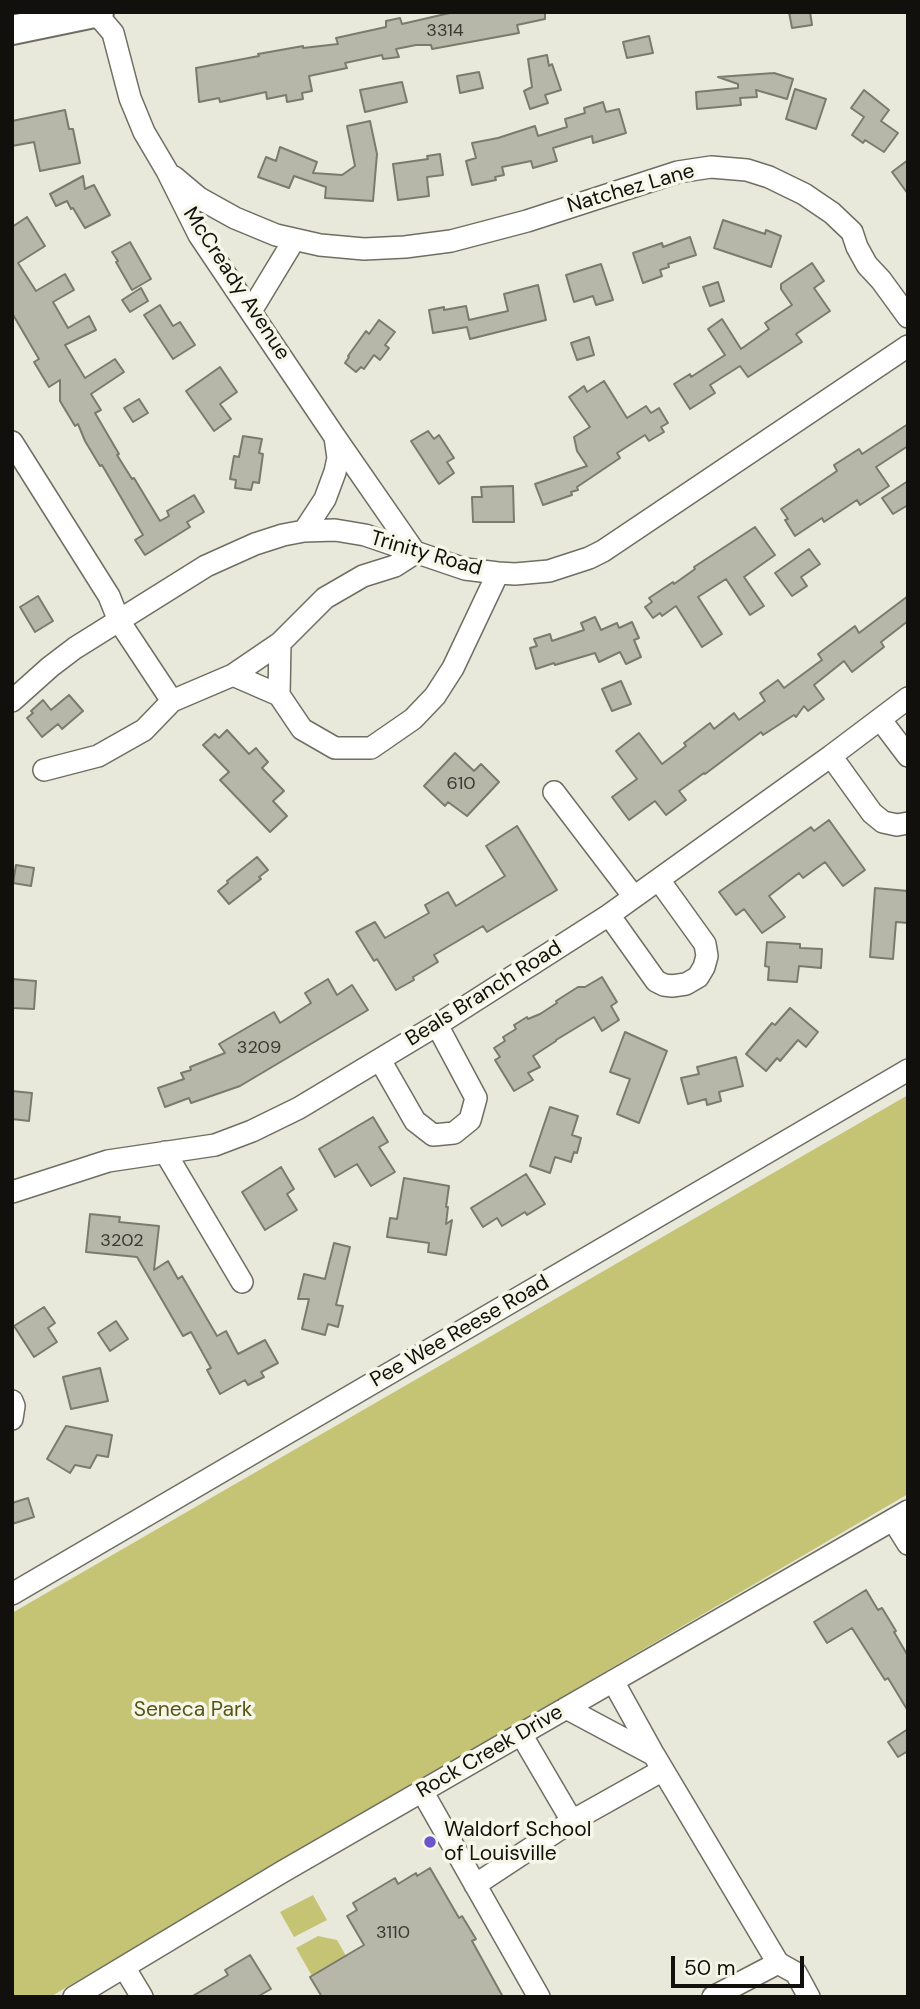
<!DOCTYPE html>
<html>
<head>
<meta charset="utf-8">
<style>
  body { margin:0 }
  #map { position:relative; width:920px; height:2009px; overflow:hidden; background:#e9e9db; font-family:"DM Sans",sans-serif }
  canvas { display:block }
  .frame { position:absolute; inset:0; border:14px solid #11100c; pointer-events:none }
  .scale { position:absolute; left:671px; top:1956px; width:133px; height:32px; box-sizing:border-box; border:4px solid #11100c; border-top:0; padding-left:9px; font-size:21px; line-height:24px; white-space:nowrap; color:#11100c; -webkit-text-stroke:5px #f6f7e8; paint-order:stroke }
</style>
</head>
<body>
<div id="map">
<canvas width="920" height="2009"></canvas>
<div class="frame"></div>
<div class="scale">50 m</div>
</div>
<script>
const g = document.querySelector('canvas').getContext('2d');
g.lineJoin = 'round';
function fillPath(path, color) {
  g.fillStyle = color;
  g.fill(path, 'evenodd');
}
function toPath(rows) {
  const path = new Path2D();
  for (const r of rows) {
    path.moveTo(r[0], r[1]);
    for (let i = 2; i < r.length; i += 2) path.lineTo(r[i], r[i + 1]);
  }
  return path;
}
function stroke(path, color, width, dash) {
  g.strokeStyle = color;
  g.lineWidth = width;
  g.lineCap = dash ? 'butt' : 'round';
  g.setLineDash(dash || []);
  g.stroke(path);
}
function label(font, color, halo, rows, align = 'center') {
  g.font = font + ' "DM Sans",sans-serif';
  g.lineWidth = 7;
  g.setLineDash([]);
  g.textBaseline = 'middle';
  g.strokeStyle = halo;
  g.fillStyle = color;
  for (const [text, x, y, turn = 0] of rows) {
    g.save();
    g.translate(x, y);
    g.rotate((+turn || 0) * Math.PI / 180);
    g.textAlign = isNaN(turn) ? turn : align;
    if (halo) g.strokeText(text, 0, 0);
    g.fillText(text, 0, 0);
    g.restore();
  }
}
const green = toPath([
  [908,1095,908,1494,50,1997,12,1997,12,1613],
  [313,1895,327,1920,294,1937,280,1912],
  [318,1936,337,1940,346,1956,312,1976,296,1948]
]);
const building = toPath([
  [454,12,545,12,545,19,517,25,519,33,432,49,431,45,416,45,396,49,399,57,383,59,382,55,345,63,347,68,309,76,312,91,302,93,303,99,287,102,286,95,267,99,266,92,220,102,219,98,199,102,196,68,259,56,258,54,303,46,303,48,338,44,336,38,386,27,386,21,400,18,402,24,454,12],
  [789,12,810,12,812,25,792,28,789,12],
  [649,36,653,53,627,58,623,42,649,36],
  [547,55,549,66,552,64,561,90,545,95,548,103,530,109,524,91,532,87,528,59,547,55],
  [479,72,483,88,460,93,457,76,479,72],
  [774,73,793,79,787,99,756,90,757,97,740,98,741,105,697,109,696,92,738,88,738,84,718,77,774,73],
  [402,82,407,102,365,112,360,90,402,82],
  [795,89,826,99,816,129,786,119,795,89],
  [864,90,889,110,881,121,898,133,884,152,865,140,863,143,852,135,864,117,851,108,864,90],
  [603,102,606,112,619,109,626,133,593,143,592,136,553,148,557,161,533,168,531,161,502,167,504,175,495,177,496,180,472,185,466,161,476,158,472,143,498,138,535,126,538,136,567,127,565,119,585,113,584,108,603,102],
  [65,110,69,129,73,129,80,163,40,171,34,142,12,146,12,121,65,110],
  [370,121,377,154,373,201,325,198,326,187,294,176,289,188,258,177,266,157,276,161,280,147,317,162,313,173,342,175,355,166,347,126,370,121],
  [440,154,443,175,427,177,429,196,398,200,393,164,428,159,427,156,440,154],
  [908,160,908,194,892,172,908,160],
  [83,176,85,189,94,185,110,215,85,228,73,208,71,209,67,201,56,206,50,194,83,176],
  [27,217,45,246,18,263,36,291,65,274,74,290,53,302,68,328,89,316,96,330,65,345,85,378,115,359,124,372,91,394,101,410,95,413,119,454,117,455,132,479,134,478,160,521,169,516,167,511,194,495,204,512,187,522,190,527,145,555,135,540,143,535,102,465,100,466,85,441,78,424,75,426,60,401,60,380,49,387,34,362,39,359,12,313,12,227,27,217],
  [723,220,765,234,766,230,781,236,771,267,714,248,723,220],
  [690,237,696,255,668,264,669,267,660,270,662,276,643,283,633,253,662,243,663,247,690,237],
  [130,242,151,279,132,290,116,262,118,261,112,252,130,242],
  [812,263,824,281,814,288,830,311,796,334,802,342,748,377,740,366,710,385,715,393,690,409,674,384,690,374,691,377,725,355,708,329,722,319,741,349,769,329,765,323,792,305,781,289,781,284,812,263],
  [601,264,613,300,596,305,593,296,574,302,566,275,601,264],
  [718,282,724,301,710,306,703,287,718,282],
  [538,285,546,320,470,339,467,327,433,333,429,310,444,307,444,310,466,306,469,320,508,311,504,294,538,285],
  [141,288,148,301,130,312,122,300,141,288],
  [160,305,173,326,180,322,195,345,173,359,144,315,160,305],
  [379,320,395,332,385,345,389,348,380,360,374,355,364,369,361,367,356,372,345,363,349,357,348,356,366,331,369,334,379,320],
  [589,337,594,355,577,360,571,343,589,337],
  [220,367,237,392,220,404,231,419,214,431,186,391,220,367],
  [604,381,627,418,646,406,651,413,659,408,668,423,661,427,664,432,649,441,645,435,617,453,620,458,577,487,578,490,571,492,572,495,543,505,535,484,587,466,577,451,574,437,590,427,569,397,584,386,587,392,604,381],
  [139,399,148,413,133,422,124,408,139,399],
  [908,424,908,446,876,467,889,486,860,505,857,500,824,522,822,518,795,536,785,520,788,519,781,509,837,471,834,465,859,449,862,454,908,424],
  [428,431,434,439,439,435,454,458,447,462,454,473,439,484,411,441,428,431],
  [243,436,262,439,259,453,263,454,259,483,253,482,251,490,235,488,236,480,230,479,234,456,239,457,243,436],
  [908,481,908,505,893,514,882,498,908,481],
  [513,486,514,522,473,522,472,497,482,497,481,487,513,486],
  [755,527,775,555,744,577,764,606,750,615,726,579,698,597,722,634,702,647,676,606,662,616,660,613,653,618,645,607,652,602,649,598,673,582,674,584,695,569,694,567,755,527],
  [809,549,820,564,801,577,807,586,792,596,775,573,809,549],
  [38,596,53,621,35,632,20,607,38,596],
  [908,596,908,621,881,642,884,647,852,672,844,661,814,685,824,699,808,711,804,706,796,717,794,715,763,735,761,732,705,774,704,773,679,791,686,800,666,815,655,801,629,820,612,797,637,779,616,751,639,733,662,764,686,746,684,743,710,723,714,729,734,713,739,720,765,701,760,693,778,680,784,688,822,660,818,654,855,626,859,633,908,596],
  [595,617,601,630,617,623,619,628,632,622,639,638,634,640,641,657,626,664,620,652,599,662,595,653,555,665,554,663,536,669,530,648,537,646,534,639,550,634,552,641,584,630,581,623,595,617],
  [621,681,631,704,612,711,602,689,621,681],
  [69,695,83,711,62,729,58,724,42,737,27,718,33,713,31,711,43,700,51,710,69,695],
  [227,730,249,754,256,748,260,753,268,762,262,768,284,791,273,801,287,816,270,832,220,780,229,772,203,745,215,734,219,738,227,730],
  [455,753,474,771,481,764,499,782,467,816,448,802,445,806,424,786,455,753],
  [829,820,865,870,843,886,825,862,803,878,799,873,769,896,785,917,762,933,744,909,736,915,719,892,811,827,814,831,829,820],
  [517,826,557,890,487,932,483,926,434,955,438,962,413,977,414,980,396,990,377,959,374,961,356,932,375,922,385,938,429,913,425,905,448,892,456,906,505,876,486,846,517,826],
  [257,857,268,870,259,877,261,879,229,904,218,891,228,883,227,881,257,857],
  [16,865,34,868,31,886,13,883,16,865],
  [875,888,908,891,908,923,896,922,893,959,870,957,875,888],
  [767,942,800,944,800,948,822,949,821,968,799,966,797,982,768,980,769,967,765,966,767,942],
  [602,977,617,1002,611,1006,619,1020,602,1031,594,1017,556,1040,556,1041,533,1056,540,1067,528,1073,533,1080,514,1091,495,1060,500,1057,494,1048,505,1041,503,1037,516,1029,514,1025,527,1017,528,1019,540,1014,557,1003,556,1001,578,987,585,987,602,977],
  [12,979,36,981,34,1009,12,1008,12,979],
  [328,979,337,995,352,985,368,1010,240,1086,191,1103,189,1098,165,1107,158,1088,184,1079,181,1073,191,1070,190,1067,225,1053,219,1044,274,1012,280,1023,311,1003,305,993,328,979],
  [790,1008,818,1032,806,1047,798,1040,780,1061,777,1058,766,1071,746,1054,772,1023,775,1025,790,1008],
  [625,1032,667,1051,639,1123,617,1114,630,1079,610,1072,625,1032],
  [736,1057,743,1086,719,1092,721,1101,707,1105,706,1099,688,1104,681,1078,699,1074,697,1067,736,1057],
  [12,1091,32,1093,29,1121,12,1119,12,1091],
  [550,1107,578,1116,572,1135,581,1138,577,1153,574,1152,571,1162,555,1157,550,1173,530,1166,550,1107],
  [373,1117,388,1142,379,1147,395,1172,371,1186,357,1164,335,1177,319,1149,373,1117],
  [281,1167,294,1189,287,1194,297,1210,265,1230,242,1192,281,1167],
  [526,1174,545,1204,527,1215,525,1212,502,1226,497,1218,483,1227,471,1208,526,1174],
  [404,1178,449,1186,446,1207,448,1207,446,1224,452,1220,446,1255,428,1252,429,1243,387,1237,390,1218,397,1219,404,1178],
  [90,1214,120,1217,119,1222,159,1226,154,1270,168,1261,178,1279,182,1276,217,1336,226,1331,238,1354,265,1340,278,1363,261,1372,264,1377,248,1385,245,1380,220,1394,207,1370,211,1368,191,1332,183,1336,137,1257,86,1252,90,1214],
  [334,1243,350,1247,336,1305,343,1306,338,1327,328,1324,325,1335,302,1329,309,1299,298,1299,304,1274,325,1279,334,1243],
  [44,1307,55,1323,48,1328,57,1342,34,1357,14,1326,44,1307],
  [116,1321,128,1339,110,1351,98,1333,116,1321],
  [100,1368,108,1401,71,1409,63,1377,100,1368],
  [66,1426,112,1435,108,1457,97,1455,90,1468,75,1465,70,1473,47,1459,66,1426],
  [28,1498,34,1517,12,1524,12,1503,28,1498],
  [866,1590,878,1610,882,1608,896,1631,894,1632,908,1656,908,1711,888,1678,885,1680,852,1628,827,1643,814,1622,866,1590],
  [908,1729,908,1751,898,1757,888,1742,908,1729],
  [430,1868,459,1918,462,1916,476,1939,472,1941,503,1997,322,1997,310,1977,364,1945,347,1916,357,1910,353,1903,395,1878,398,1884,416,1873,417,1876,430,1868],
  [250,1955,271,1989,257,1997,191,1997,228,1975,225,1970,250,1955]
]);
const minor = toPath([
  [95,12,113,33,130,98,144,132,167,171,199,235,335,437,414,551,409,557,395,566,363,576,325,598,280,643,279,695,302,729,335,748,371,748,413,719,435,696,453,668,498,573],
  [174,177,199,198,235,218,276,235,320,245,364,249,405,247,451,241,527,221,678,172,711,167,747,170,769,177,804,194,832,213,852,232,857,247,867,265,881,280,908,317],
  [251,311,294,240],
  [12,442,109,596,119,621,172,701,233,675],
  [304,531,325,499,335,472,338,458,335,437],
  [279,695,233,675,280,643],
  [12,701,50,667,75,648,206,566,255,544,283,535,304,531,335,530,365,535,465,569,498,573,515,574,549,571,589,558,603,551,908,346],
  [880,719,908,756],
  [831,756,872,813,883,822,897,825,908,823],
  [44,770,98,756,144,730,172,701],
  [554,792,634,897],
  [609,915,656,981,664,985,672,986,686,984,698,977,704,967,707,956,705,944,659,880],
  [380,1060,415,1121,433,1135,454,1133,470,1120,476,1098,437,1025],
  [165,1152,242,1282],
  [12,1192,108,1161,215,1145,252,1131,299,1108,437,1025,609,915,831,756,908,698],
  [12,1401,14,1406,12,1419],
  [893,1520,908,1544],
  [12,1594,908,1070],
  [613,1681,654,1755,778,1963,713,1997],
  [566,1708,654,1755],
  [521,1734,572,1821,663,1770],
  [422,1791,539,1997],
  [475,1885,572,1821],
  [778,1963,796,1973,809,1997],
  [124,1967,142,1997],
  [74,1997,282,1872,908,1511]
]);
const major = toPath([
  [12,30,99,12]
]);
const markers = [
  [430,1842,7,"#6b54ce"]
];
const numberNames = [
  ["3314",445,31],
  ["610",461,784],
  ["3209",259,1048],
  ["3202",122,1241],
  ["3110",393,1933]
];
const streetNames = [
  ["Natchez Lane",631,189,-16],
  ["McCready Avenue",236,284,57],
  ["Trinity Road",426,554,16],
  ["Beals Branch Road",484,994,-32],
  ["Pee Wee Reese Road",460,1332,-30],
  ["Rock Creek Drive",490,1752,-30]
];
const parkNames = [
  ["Seneca Park",193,1710]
];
const poiNames = [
  ["Waldorf School",444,1830],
  ["of Louisville",444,1854]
];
fillPath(green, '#c5c374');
fillPath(building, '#b6b6a9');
stroke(building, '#7a7a6d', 2);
stroke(minor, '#6e6e62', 24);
stroke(major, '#6e6e62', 32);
stroke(minor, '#fff', 21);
stroke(major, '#fff', 28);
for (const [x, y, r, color] of markers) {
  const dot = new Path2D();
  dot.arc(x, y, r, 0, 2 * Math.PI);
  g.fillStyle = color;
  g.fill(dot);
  stroke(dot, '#f6f7e8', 2.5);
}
label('18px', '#3a3a33', null, numberNames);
label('21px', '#11100c', '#f6f7e8', streetNames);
label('21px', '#575513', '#f6f7e8', parkNames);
label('21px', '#11100c', '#f6f7e8', poiNames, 'left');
</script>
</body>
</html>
